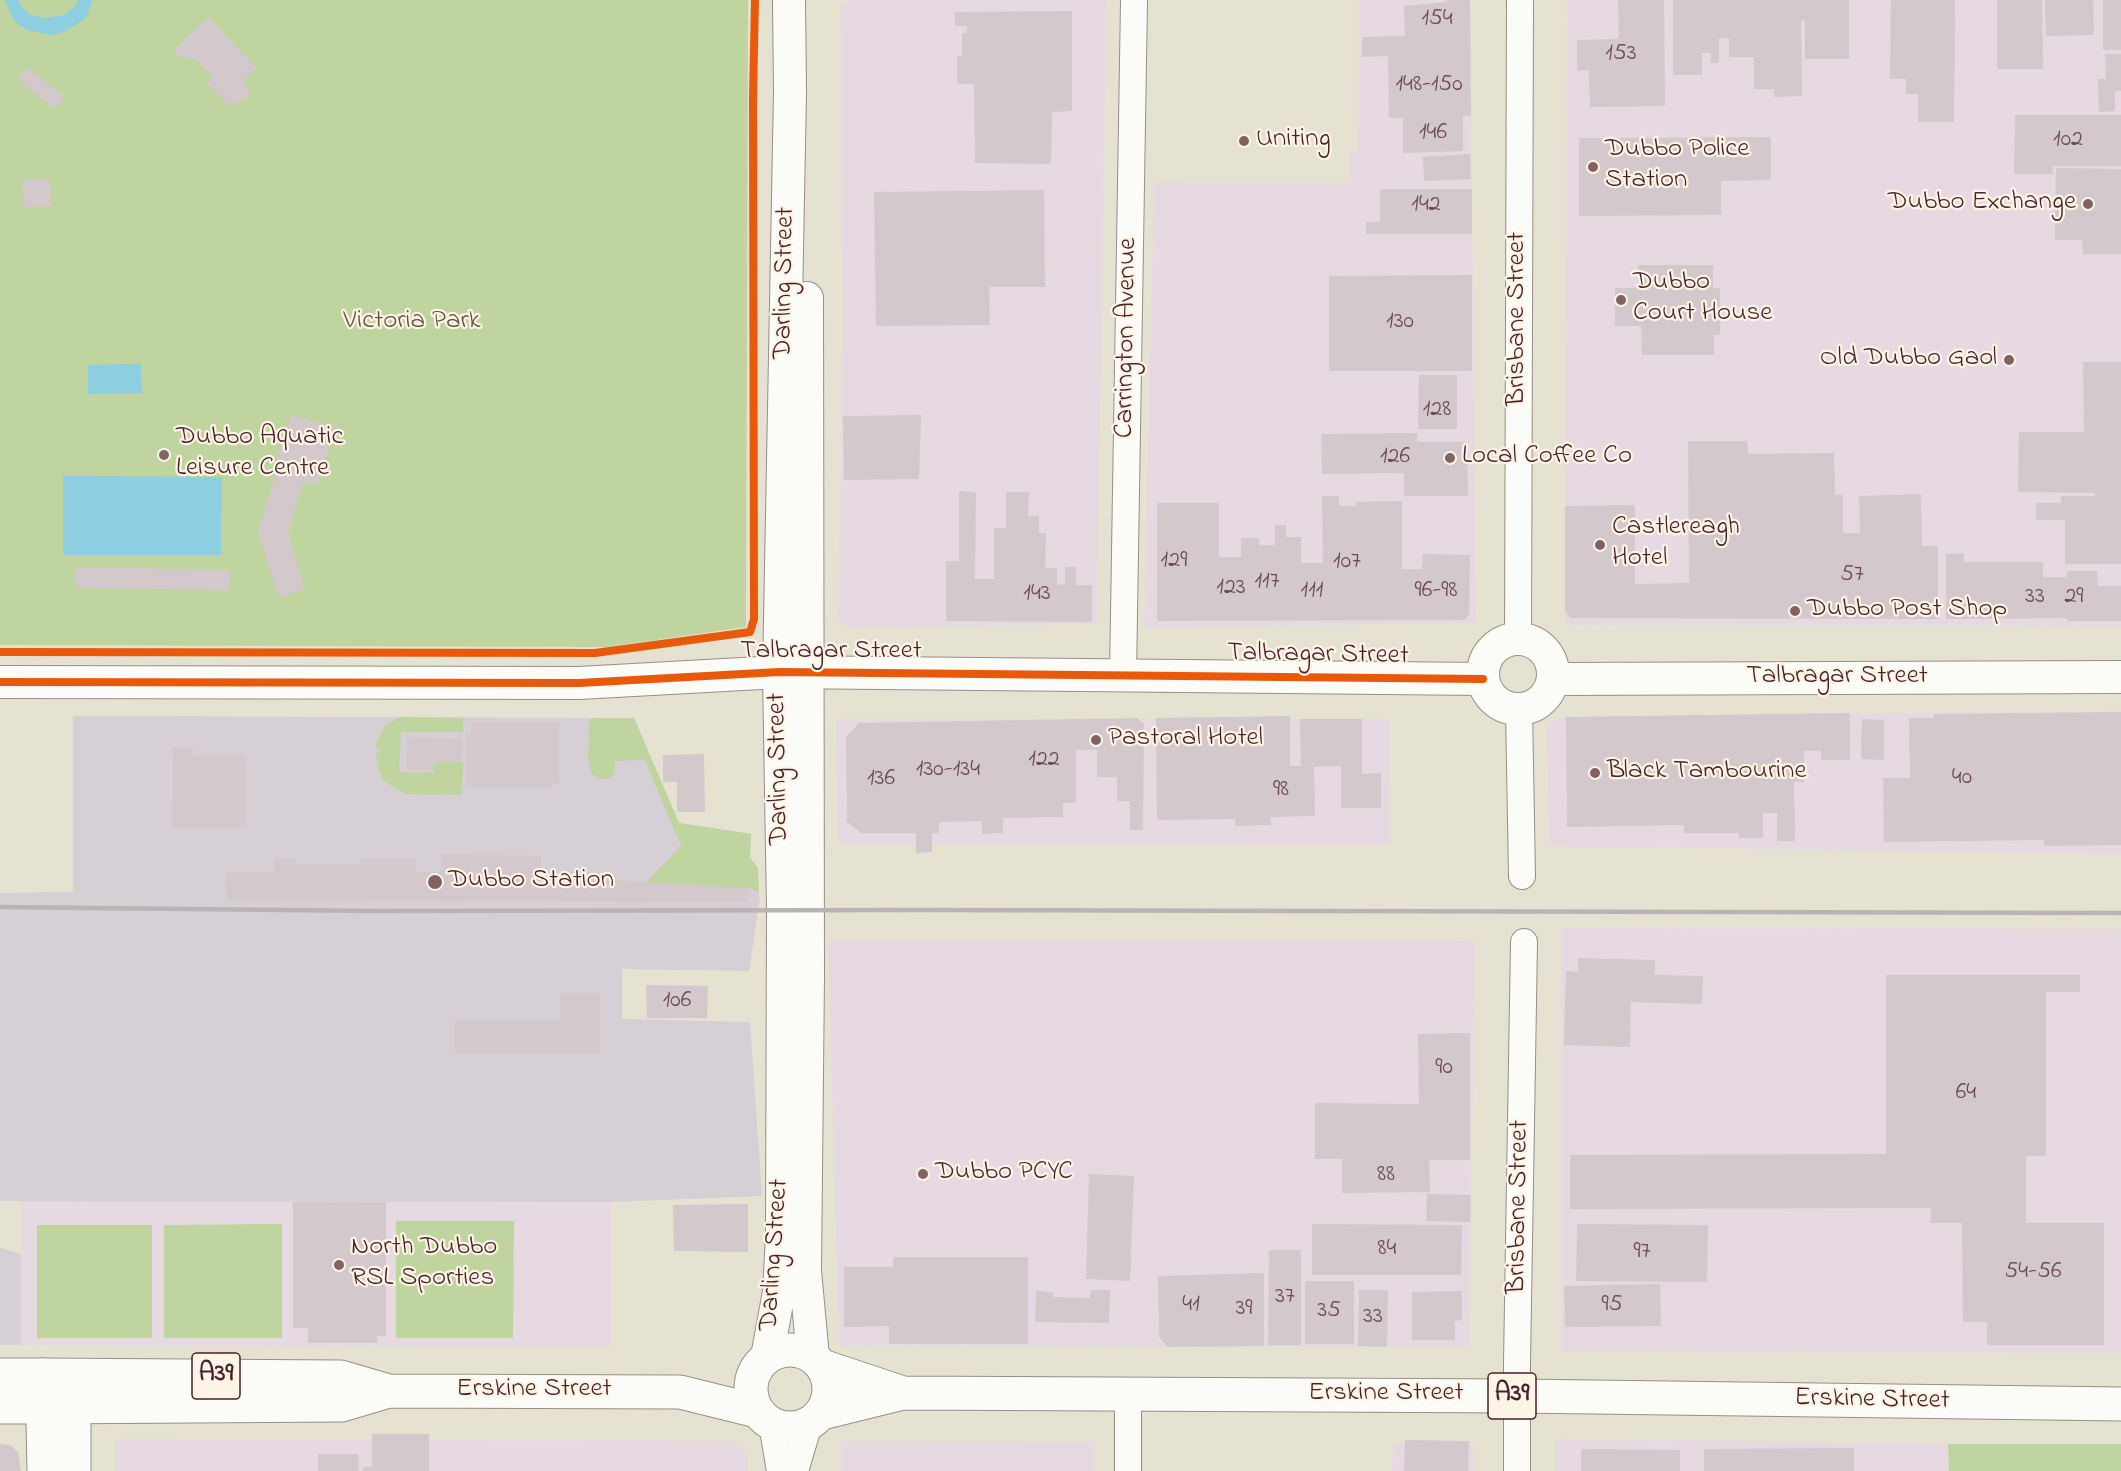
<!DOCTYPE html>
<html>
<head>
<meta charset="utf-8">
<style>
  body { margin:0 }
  canvas { display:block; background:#e6e2d2 }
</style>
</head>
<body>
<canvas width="2121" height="1471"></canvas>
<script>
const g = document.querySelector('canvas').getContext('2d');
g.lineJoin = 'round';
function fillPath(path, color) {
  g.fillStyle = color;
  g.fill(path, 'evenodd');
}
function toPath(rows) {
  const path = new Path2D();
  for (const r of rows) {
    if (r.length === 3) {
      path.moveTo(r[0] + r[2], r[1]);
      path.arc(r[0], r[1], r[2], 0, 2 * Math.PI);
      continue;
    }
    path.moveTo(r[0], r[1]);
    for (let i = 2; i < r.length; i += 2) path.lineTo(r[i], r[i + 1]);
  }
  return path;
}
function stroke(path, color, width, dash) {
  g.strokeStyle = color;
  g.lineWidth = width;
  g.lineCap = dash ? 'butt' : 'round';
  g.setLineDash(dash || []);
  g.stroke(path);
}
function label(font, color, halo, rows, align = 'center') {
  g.font = font + ' "Indie Flower",sans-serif';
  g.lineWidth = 4.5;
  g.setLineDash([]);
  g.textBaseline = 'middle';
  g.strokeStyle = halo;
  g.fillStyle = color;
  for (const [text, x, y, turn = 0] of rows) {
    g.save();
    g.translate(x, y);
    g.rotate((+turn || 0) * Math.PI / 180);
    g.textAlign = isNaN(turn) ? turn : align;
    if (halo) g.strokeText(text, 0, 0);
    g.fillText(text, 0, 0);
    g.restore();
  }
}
const built = toPath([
  [850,0,1106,0,1097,624,847,628,838,619,843,326,841,5],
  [1359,0,1470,0,1476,623,1144,628,1154,182,1350,183,1350,152,1358,152],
  [1567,0,2121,0,2121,626,1565,625],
  [2121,711,2121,854,1549,846,1547,724,1566,717],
  [836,719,1389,719,1390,845,841,844,837,840],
  [1562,928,2121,929,2121,1353,1562,1352],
  [828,940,1475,941,1469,1347,839,1346],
  [21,1200,611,1202,611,1347,21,1345],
  [115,1439,733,1441,748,1456,748,1471,115,1471],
  [1555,1439,1948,1444,1948,1471,1555,1471],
  [842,1441,1094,1442,1094,1471,842,1471],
  [1393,1444,1474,1445,1473,1471,1392,1471]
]);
const industrial = toPath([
  [73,716,634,718,679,823,751,834,750,857,760,898,749,971,622,969,622,1019,750,1022,762,1196,611,1202,0,1201,0,893,73,892],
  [0,1248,21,1254,21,1345,0,1345]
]);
const green = toPath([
  [0,0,748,0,746,627,607,647,0,645],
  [401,717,463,718,463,732,401,732,399,772,434,772,434,762,463,762,462,795,407,794,399,791,383,780,378,768,376,753,381,752,380,749,376,749,377,741,386,724],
  [591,718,634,718,679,823,751,834,750,857,758,868,759,892,748,888,647,885,647,881,681,846,645,760,615,761,615,772,612,777,607,779,600,779,591,774,588,759,589,727],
  [396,1221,514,1221,513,1338,396,1338],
  [282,1224,282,1338,164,1338,164,1225],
  [37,1225,152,1225,152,1338,37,1338],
  [1948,1444,2121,1444,2121,1471,1949,1471]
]);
const water = toPath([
  [5,0,19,0,21,6,30,15,45,18,64,15,75,6,78,0,92,0,87,16,79,23,61,33,51,35,27,30,18,24,12,17],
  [141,364,142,393,88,394,88,365],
  [63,476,222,477,221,555,63,555]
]);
const building = toPath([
  [1447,0,1470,0,1471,116,1463,116,1463,151,1403,153,1403,118,1389,118,1388,56,1362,57,1362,37,1405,36,1404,6,1447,2],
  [1618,0,1664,0,1665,106,1590,107,1589,70,1577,71,1577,40,1619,39],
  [1673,0,1849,0,1849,59,1805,59,1805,21,1801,20,1802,96,1774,97,1774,89,1754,89,1754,57,1729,57,1729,38,1719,38,1719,63,1711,63,1711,53,1702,53,1702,75,1673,75],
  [1891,0,1955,0,1954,122,1918,122,1918,94,1906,94,1906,79,1890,79],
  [1997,0,2042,0,2043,69,1997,69],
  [2045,0,2093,0,2094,35,2046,36],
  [2103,0,2121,0,2121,50,2103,50],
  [1072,11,1072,111,1052,112,1051,164,975,163,974,84,957,84,957,56,962,56,962,33,967,33,967,26,955,26,955,12],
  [208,17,257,68,242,83,251,92,238,104,235,101,229,106,207,83,213,77,196,60,178,56,173,51],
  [2105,54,2121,54,2121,91,2115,91,2115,111,2099,112,2098,79,2106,79],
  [27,67,65,97,55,109,18,80],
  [2015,115,2121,115,2121,166,2053,166,2053,174,2014,174],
  [1771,137,1771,180,1721,181,1721,215,1579,216,1579,138],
  [1470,154,1471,179,1424,181,1423,157],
  [2056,168,2121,169,2121,254,2083,254,2082,240,2055,240],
  [50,179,51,206,23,207,22,180],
  [1380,189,1472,189,1472,234,1366,234,1366,222,1380,222],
  [1044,190,1045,287,989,287,990,325,876,326,874,192],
  [1638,265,1713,265,1713,288,1720,288,1720,335,1714,335,1714,355,1642,355,1641,326,1615,326,1615,288,1638,288],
  [1472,275,1472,371,1329,371,1329,276],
  [2083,362,2121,362,2121,564,2065,564,2065,520,2036,520,2036,503,2061,503,2061,496,2095,496,2095,493,2018,492,2019,432,2084,432],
  [1419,375,1457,375,1457,429,1418,429],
  [291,415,336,428,317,486,304,481,288,532,305,589,279,598,258,532,276,472,273,471],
  [921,415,919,479,844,480,843,416],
  [1417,433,1417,442,1467,442,1468,496,1404,496,1404,473,1322,474,1321,434],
  [1688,441,1747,441,1748,454,1834,453,1835,495,1843,495,1843,533,1860,533,1859,496,1921,494,1922,546,1938,546,1938,619,1570,618,1565,611,1565,506,1635,505,1635,584,1689,583],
  [959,491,976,492,975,579,994,579,994,528,1006,528,1006,492,1029,492,1028,516,1039,516,1039,533,1046,533,1045,568,1057,568,1057,585,1065,584,1065,567,1076,567,1076,585,1092,585,1092,622,946,621,946,561,959,561],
  [1322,496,1339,496,1339,506,1356,506,1355,502,1402,501,1402,569,1422,569,1423,554,1470,555,1469,615,1464,620,1157,621,1157,503,1219,503,1219,557,1241,557,1241,538,1259,538,1259,545,1275,545,1275,525,1286,525,1286,537,1301,537,1301,563,1323,563],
  [1964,553,1964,562,2043,562,2043,577,2067,577,2067,571,2097,571,2098,586,2121,586,2121,621,2067,621,2067,618,1946,619,1946,554],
  [76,567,230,570,229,590,76,588],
  [2121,712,2121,845,2044,846,2044,840,1884,842,1883,778,1910,778,1909,718,1934,718,1934,714],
  [1850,713,1850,760,1821,760,1821,751,1804,751,1804,782,1794,782,1795,841,1777,841,1777,813,1763,813,1763,838,1739,838,1739,833,1684,833,1684,825,1567,827,1566,717],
  [1290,716,1290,766,1301,766,1300,719,1362,719,1362,774,1381,773,1381,808,1341,808,1341,766,1314,767,1315,816,1271,817,1271,825,1235,826,1235,819,1157,820,1156,718],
  [1137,718,1144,724,1143,830,1130,830,1130,801,1117,801,1117,777,1097,777,1097,750,1076,750,1076,803,1063,803,1063,817,1003,818,1003,833,982,834,982,821,939,822,939,833,932,833,932,852,916,853,916,833,861,833,847,822,846,737,859,723],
  [1862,719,1884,720,1884,760,1861,759],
  [471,722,559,722,559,783,552,783,552,787,466,787,466,734,471,734],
  [407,737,462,739,461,762,434,762,434,770,407,771],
  [173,747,193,747,193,756,246,756,246,827,172,827],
  [704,754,705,812,677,812,677,782,663,782,663,755],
  [441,854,541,856,540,876,748,888,747,902,227,900,226,872,275,872,274,858,295,858,296,864,360,864,360,858,416,858,416,872,441,872],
  [1578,958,1655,960,1655,975,1703,976,1702,1004,1631,1002,1630,1047,1564,1045,1566,971,1578,972],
  [1886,975,2080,975,2080,992,2046,992,2046,1156,2026,1156,2026,1223,2104,1223,2104,1345,1987,1345,1987,1322,1963,1322,1962,1223,1930,1223,1931,1208,1570,1209,1570,1155,1886,1154],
  [646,985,708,986,707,1018,647,1018],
  [560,993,600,993,600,1054,455,1054,455,1021,560,1021],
  [1470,1033,1470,1160,1429,1160,1430,1192,1342,1193,1342,1159,1315,1159,1315,1103,1419,1104,1418,1034],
  [1089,1174,1134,1176,1130,1281,1086,1279],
  [1427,1194,1471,1195,1470,1222,1426,1221],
  [293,1202,386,1202,386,1336,377,1336,377,1343,308,1343,308,1328,293,1328],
  [748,1204,748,1252,674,1251,673,1205],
  [1312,1224,1462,1225,1461,1275,1312,1275],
  [1577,1224,1708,1225,1707,1282,1576,1281],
  [1269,1250,1301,1250,1301,1345,1268,1345],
  [893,1257,1028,1257,1028,1344,889,1344,889,1326,844,1327,844,1267,893,1267],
  [1264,1273,1264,1346,1168,1347,1159,1337,1158,1276],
  [1305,1281,1354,1281,1354,1344,1305,1344],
  [1660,1284,1661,1326,1565,1327,1564,1286],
  [1091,1290,1110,1290,1109,1323,1035,1322,1036,1291,1053,1292,1053,1297,1090,1298],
  [1359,1290,1388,1290,1387,1347,1358,1346],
  [1462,1291,1462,1320,1455,1321,1455,1340,1412,1340,1412,1292],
  [372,1434,429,1434,429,1471,363,1471,363,1467,372,1467],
  [1405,1440,1469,1441,1468,1471,1404,1471],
  [0,1444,10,1445,18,1452,21,1471,0,1471],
  [1854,1448,1854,1471,1704,1471,1704,1449],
  [1581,1449,1680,1450,1680,1471,1581,1471],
  [318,1454,358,1454,359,1471,318,1471]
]);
const minor = toPath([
  [1518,639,1520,0],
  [1123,675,1134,0],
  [1519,709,1522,876],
  [772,1424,780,1471],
  [795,1471,809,1424],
  [1128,1471,1128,1394],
  [1517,1471,1517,1362,1524,942]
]);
const tertiary = toPath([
  [807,298,808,976,805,1271,813,1357],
  [1518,674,35],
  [1553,679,2121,677],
  [0,682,579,683,779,672,1483,679],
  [767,1357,779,1292,782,1235,783,910,779,672,790,92,789,0]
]);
const primary = toPath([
  [0,1375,42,1375],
  [0,1407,43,1407]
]);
const trunk = toPath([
  [790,1389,39],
  [822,1366,903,1393],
  [43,1407,342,1405,389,1391],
  [822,1413,903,1393,1517,1396,2121,1404],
  [44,1471,42,1375,341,1377,389,1391,680,1392,757,1411],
  [74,1471,74,1386]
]);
const rail = toPath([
  [0,907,376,911,920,910,2121,913]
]);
const cycleway = toPath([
  [0,652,595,653,750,632,754,619,753,98,755,0],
  [0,682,579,683,779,672,1483,679]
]);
const markers = [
  [1244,141,6,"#816365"],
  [1593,167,6,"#816365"],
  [2088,204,6,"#816365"],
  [1621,300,6,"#816365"],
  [2009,360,6,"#816365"],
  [164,455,6,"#816365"],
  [1450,458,6,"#816365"],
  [1600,545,6,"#816365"],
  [1795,611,6,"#816365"],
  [1096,740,6,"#816365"],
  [1595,773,6,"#816365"],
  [435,882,8,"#816365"],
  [923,1174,6,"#816365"],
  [339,1265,6,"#816365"]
];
const numberNames = [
  ["154",1437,20],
  ["153",1621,55],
  ["148-150",1429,86],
  ["146",1433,134],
  ["102",2068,141],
  ["142",1426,206],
  ["130",1400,323],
  ["128",1437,411],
  ["126",1395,458],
  ["129",1174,562],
  ["107",1347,563],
  ["57",1852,576],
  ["117",1267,583],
  ["123",1231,589],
  ["111",1312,592],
  ["96-98",1436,592],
  ["143",1037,595],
  ["33",2035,598],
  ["29",2074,598],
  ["122",1044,761],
  ["130-134",948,771],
  ["40",1962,779],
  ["136",881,780],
  ["98",1281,791],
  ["106",677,1002],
  ["90",1444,1069],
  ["64",1966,1094],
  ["88",1386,1176],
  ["84",1387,1250],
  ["97",1642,1253],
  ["54-56",2033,1273],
  ["37",1285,1298],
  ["41",1191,1306],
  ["95",1612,1306],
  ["39",1244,1310],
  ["35",1329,1312],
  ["33",1373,1318]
];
const shields = [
  [216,1376,48],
  [1512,1396,48]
];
const shieldNames = [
  ["A39",216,1376],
  ["A39",1512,1396]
];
const poiNames = [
  ["Uniting",1256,141],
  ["Dubbo Police",1605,151],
  ["Station",1605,182],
  ["Dubbo Exchange",2076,204,"right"],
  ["Dubbo",1633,284],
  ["Court House",1633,315],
  ["Old Dubbo Gaol",1997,360,"right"],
  ["Dubbo Aquatic",176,439],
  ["Leisure Centre",176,470],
  ["Local Coffee Co",1462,458],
  ["Castlereagh",1612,529],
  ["Hotel",1612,560],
  ["Dubbo Post Shop",1807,611],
  ["Pastoral Hotel",1108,740],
  ["Black Tambourine",1607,773],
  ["Dubbo Station",448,882],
  ["Dubbo PCYC",935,1174],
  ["North Dubbo",351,1249],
  ["RSL Sporties",351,1280]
];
const streetNames = [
  ["Darling Street",786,283,-89],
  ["Brisbane Street",1519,319,-90],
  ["Carrington Avenue",1128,338,-89],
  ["Talbragar Street",831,653],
  ["Talbragar Street",1318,656,1],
  ["Talbragar Street",1837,678],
  ["Darling Street",780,769,-91],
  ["Brisbane Street",1520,1207,-89],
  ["Darling Street",776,1255,-86],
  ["Erskine Street",534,1391],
  ["Erskine Street",1386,1395],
  ["Erskine Street",1872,1401,1]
];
const parkNames = [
  ["Victoria Park",412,323]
];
fillPath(built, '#e7d9e2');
fillPath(industrial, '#d6cfd5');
fillPath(green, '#bfd49e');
fillPath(water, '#8ecee1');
fillPath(building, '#d3c8cb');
stroke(minor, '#978e88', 28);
stroke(tertiary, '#978e88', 34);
stroke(primary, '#978e88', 35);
stroke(trunk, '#978e88', 35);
stroke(minor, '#fbfbf8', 26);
stroke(tertiary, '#fbfbf8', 32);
stroke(primary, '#fbfbf8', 33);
stroke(trunk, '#fbfbf8', 33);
stroke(rail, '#b9b3b3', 4.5);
stroke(cycleway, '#e8590c', 8);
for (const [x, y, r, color] of markers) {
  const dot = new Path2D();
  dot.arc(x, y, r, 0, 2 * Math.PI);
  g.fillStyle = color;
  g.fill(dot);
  stroke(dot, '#fcf5e5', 2);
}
label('24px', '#6c4953', null, numberNames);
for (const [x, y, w] of shields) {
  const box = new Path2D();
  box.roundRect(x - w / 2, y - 23, w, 46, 4.5);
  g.fillStyle = '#fcf5e5';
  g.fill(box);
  stroke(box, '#4a1f2b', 1.5);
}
label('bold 26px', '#4a1f2b', null, shieldNames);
label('27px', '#4a1f2b', '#fcf5e5', poiNames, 'left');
label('27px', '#4a1f2b', '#fcf5e5', streetNames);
label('27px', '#645241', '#fcf5e5', parkNames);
</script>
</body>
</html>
